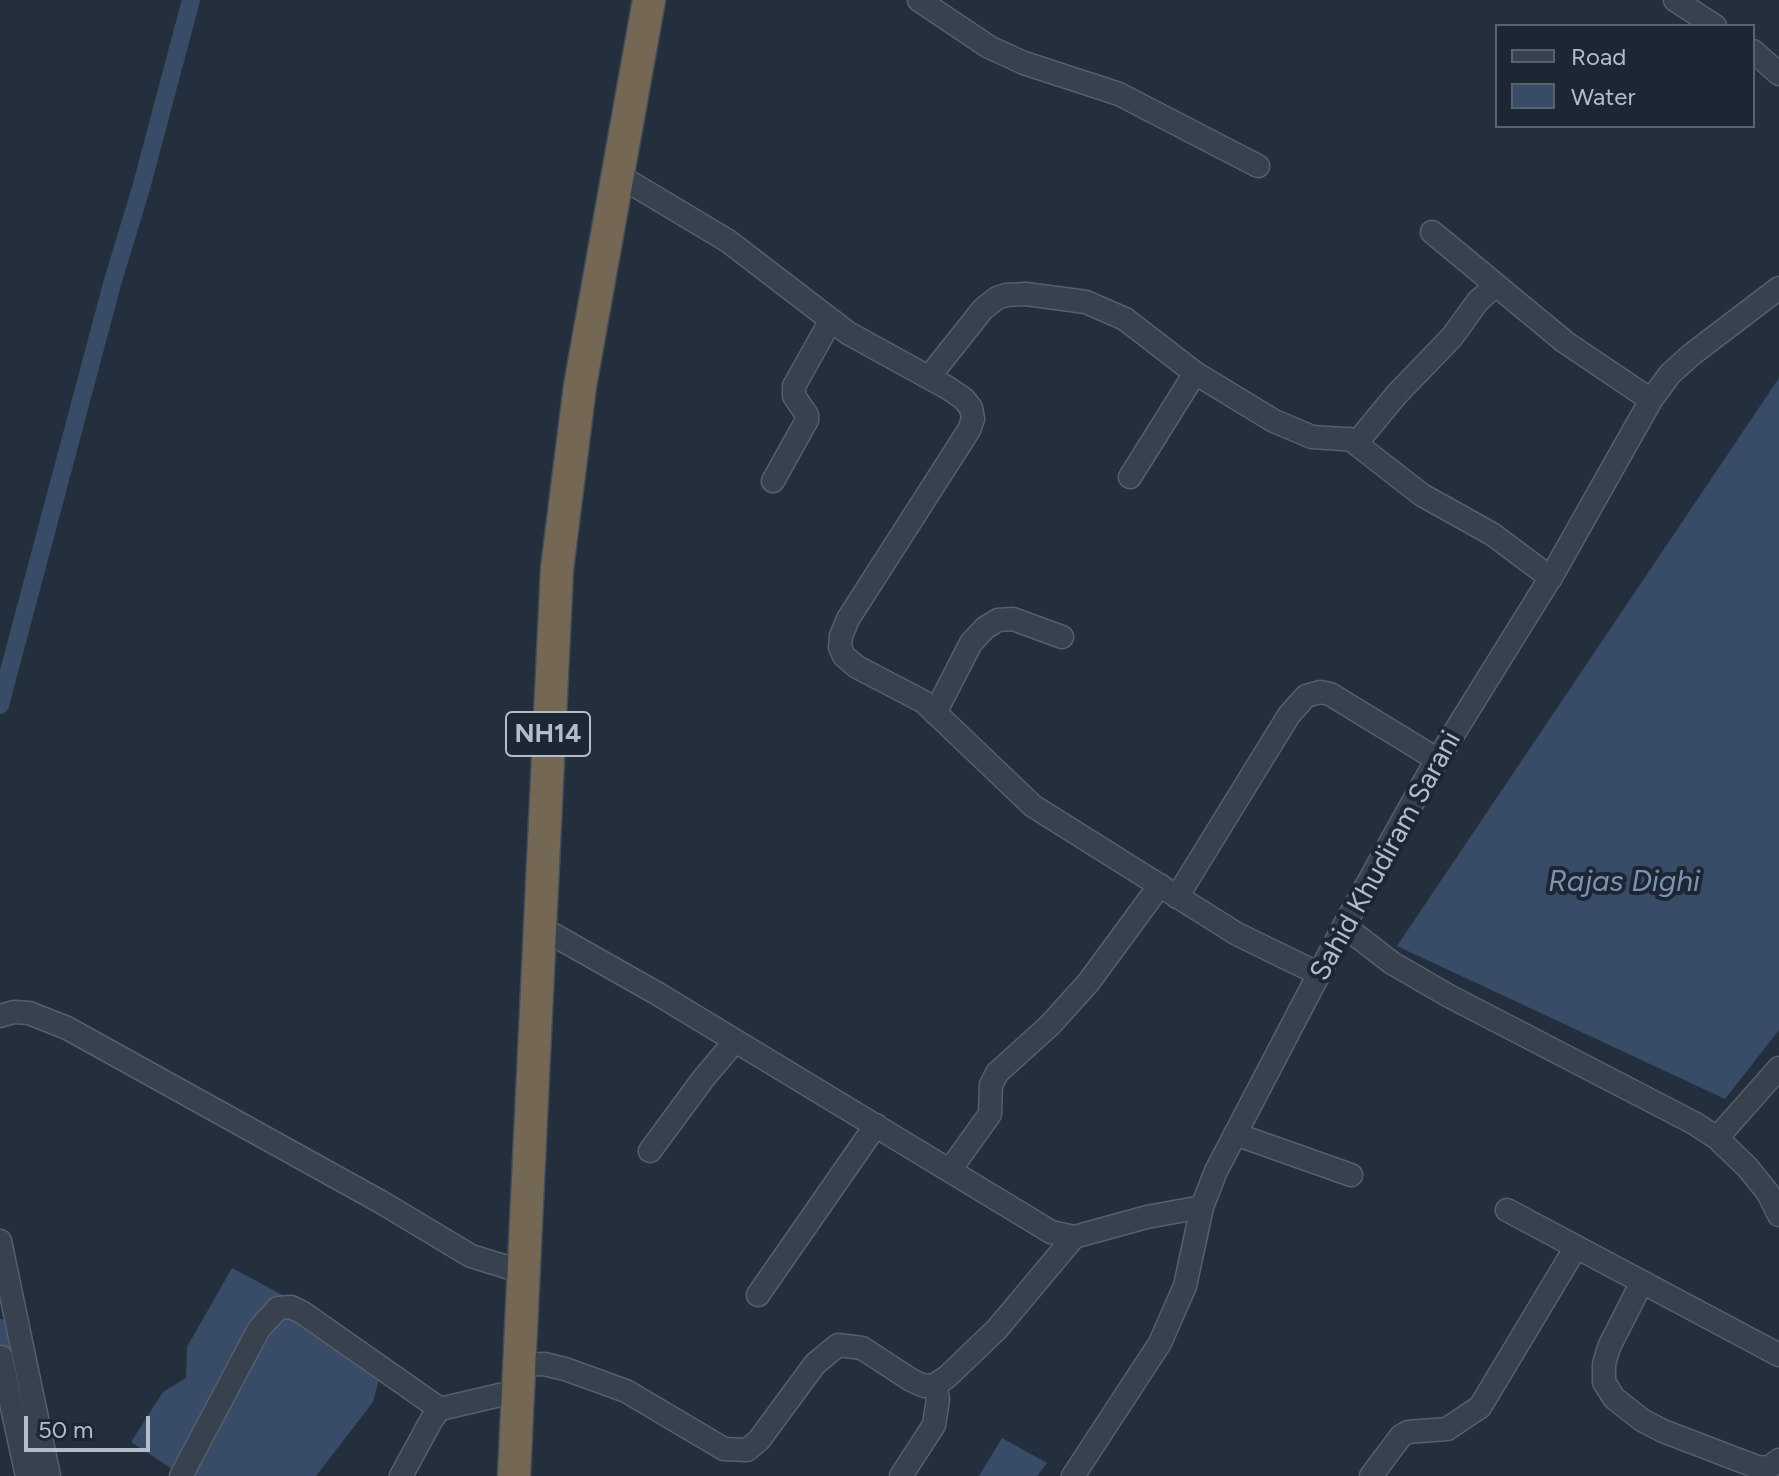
<!DOCTYPE html>
<html>
<head>
<meta charset="utf-8">
<style>
  body { margin:0 }
  #map { position:relative; width:1779px; height:1476px; overflow:hidden; background:#242f3e; font-family:Figtree,sans-serif }
  canvas { display:block }
  .legend { position:absolute; left:1495px; top:24px; width:260px; height:104px; box-sizing:border-box; background:#1d2633; border:2px solid #59626f; margin:0; padding:10px 14px; list-style:none; font-size:24px; color:#b4bcc9 }
  .legend li { display:flex; align-items:center; gap:16px; height:40px }
  .legend b { width:40px; border:2px solid #59626f }
  .scale { position:absolute; left:24px; top:1416px; width:126px; height:36px; box-sizing:border-box; border:4px solid #b4bcc9; border-top:0; padding-left:10px; font-size:24px; line-height:28px; white-space:nowrap; color:#b4bcc9; -webkit-text-stroke:6px #1d2633; paint-order:stroke }
</style>
</head>
<body>
<div id="map">
<canvas width="1779" height="1476"></canvas>
<ul class="legend">
<li><b style="height:10px;background:#38414e"></b>Road</li>
<li><b style="height:22px;background:#394c67"></b>Water</li>
</ul>
<div class="scale">50 m</div>
</div>
<script>
const g = document.querySelector('canvas').getContext('2d');
g.lineJoin = 'round';
function fillPath(path, color) {
  g.fillStyle = color;
  g.fill(path, 'evenodd');
}
function toPath(rows) {
  const path = new Path2D();
  for (const r of rows) {
    path.moveTo(r[0], r[1]);
    for (let i = 2; i < r.length; i += 2) path.lineTo(r[i], r[i + 1]);
  }
  return path;
}
function stroke(path, color, width, dash) {
  g.strokeStyle = color;
  g.lineWidth = width;
  g.lineCap = dash ? 'butt' : 'round';
  g.setLineDash(dash || []);
  g.stroke(path);
}
function label(font, color, halo, rows, align = 'center') {
  g.font = font + ' Figtree,sans-serif';
  g.lineWidth = 8;
  g.setLineDash([]);
  g.textBaseline = 'middle';
  g.strokeStyle = halo;
  g.fillStyle = color;
  for (const [text, x, y, turn = 0] of rows) {
    g.save();
    g.translate(x, y);
    g.rotate((+turn || 0) * Math.PI / 180);
    g.textAlign = isNaN(turn) ? turn : align;
    if (halo) g.strokeText(text, 0, 0);
    g.fillText(text, 0, 0);
    g.restore();
  }
}
const water = toPath([
  [1779,378,1779,1030,1725,1099,1397,946],
  [232,1268,305,1307,383,1363,373,1402,316,1476,183,1476,131,1442,163,1392,186,1378,187,1347],
  [1002,1438,1047,1463,1037,1476,979,1476]
]);
const canal = toPath([
  [0,705,112,284,141,188,191,0],
  [0,1328,9,1368]
]);
const minor = toPath([
  [919,0,989,47,1024,63,1119,94,1258,166],
  [1675,0,1715,26],
  [1753,51,1779,74],
  [616,174,728,241,848,333,948,388,964,399,971,408,973,419,969,430,848,619,841,636,840,647,844,656,857,667,924,702,1033,806,1237,934,1319,974],
  [1432,232,1565,342,1651,400],
  [929,377,983,309,997,298,1006,295,1026,294,1086,302,1125,319,1195,373,1274,421,1312,437,1359,440,1397,394,1452,337,1478,301,1495,286],
  [1350,439,1422,495,1492,534,1551,578],
  [1130,477,1195,373],
  [773,481,807,420,807,415,794,396,794,386,831,320],
  [935,713,971,643,985,628,998,620,1013,619,1062,637],
  [1177,897,1289,715,1306,696,1320,692,1330,694,1438,760],
  [538,926,658,994,1051,1232,1074,1237,1147,1217,1202,1207],
  [1344,926,1392,963,1449,996,1694,1123,1717,1138,1748,1168,1768,1193,1779,1215],
  [0,1016,14,1012,29,1013,67,1028,381,1202,471,1256,523,1272],
  [1235,1134,1351,1175],
  [1717,1138,1779,1068],
  [650,1151,703,1079,735,1041],
  [950,1170,990,1114,991,1085,997,1073,1050,1025,1088,983,1160,885],
  [1507,1210,1779,1355],
  [0,1241,49,1476],
  [1642,1282,1609,1347,1604,1364,1604,1382,1614,1398,1642,1420,1663,1431,1757,1467,1768,1468,1779,1460],
  [758,1295,876,1125],
  [1,1357,27,1476],
  [518,1365,544,1364,565,1369,626,1391,724,1449,747,1450,759,1440,815,1364,838,1345,862,1348,911,1380,924,1386,935,1385,947,1377,997,1329,1074,1237],
  [181,1476,259,1329,278,1308,291,1307,303,1313,440,1409],
  [401,1476,432,1419,440,1409,517,1391],
  [901,1476,934,1425,938,1399,935,1385],
  [1073,1476,1160,1343,1185,1286,1202,1207,1216,1171,1344,926,1428,775,1554,572,1651,400,1670,374,1691,355,1779,288],
  [1371,1476,1401,1436,1408,1432,1447,1429,1480,1407,1576,1247]
]);
const highway = toPath([
  [514,1476,557,569,580,386,649,0]
]);
const shields = [
  [548,734,84]
];
const shieldNames = [
  ["NH14",548,734]
];
const streetNames = [
  ["Sahid Khudiram Sarani",1386,856,-61]
];
const waterNames = [
  ["Rajas Dighi",1624,882]
];
fillPath(water, '#394c67');
stroke(canal, '#394c67', 18);
stroke(minor, '#565f6c', 25);
stroke(highway, '#434c59', 35);
stroke(minor, '#38414e', 22);
stroke(highway, '#746855', 32);
for (const [x, y, w] of shields) {
  const box = new Path2D();
  box.roundRect(x - w / 2, y - 22, w, 44, 6);
  g.fillStyle = '#1d2633';
  g.fill(box);
  stroke(box, '#b4bcc9', 2);
}
label('bold 26px', '#b4bcc9', null, shieldNames);
label('28px', '#b4bcc9', '#1d2633', streetNames);
label('italic 30px', '#7c92b1', '#1d2633', waterNames);
</script>
</body>
</html>
